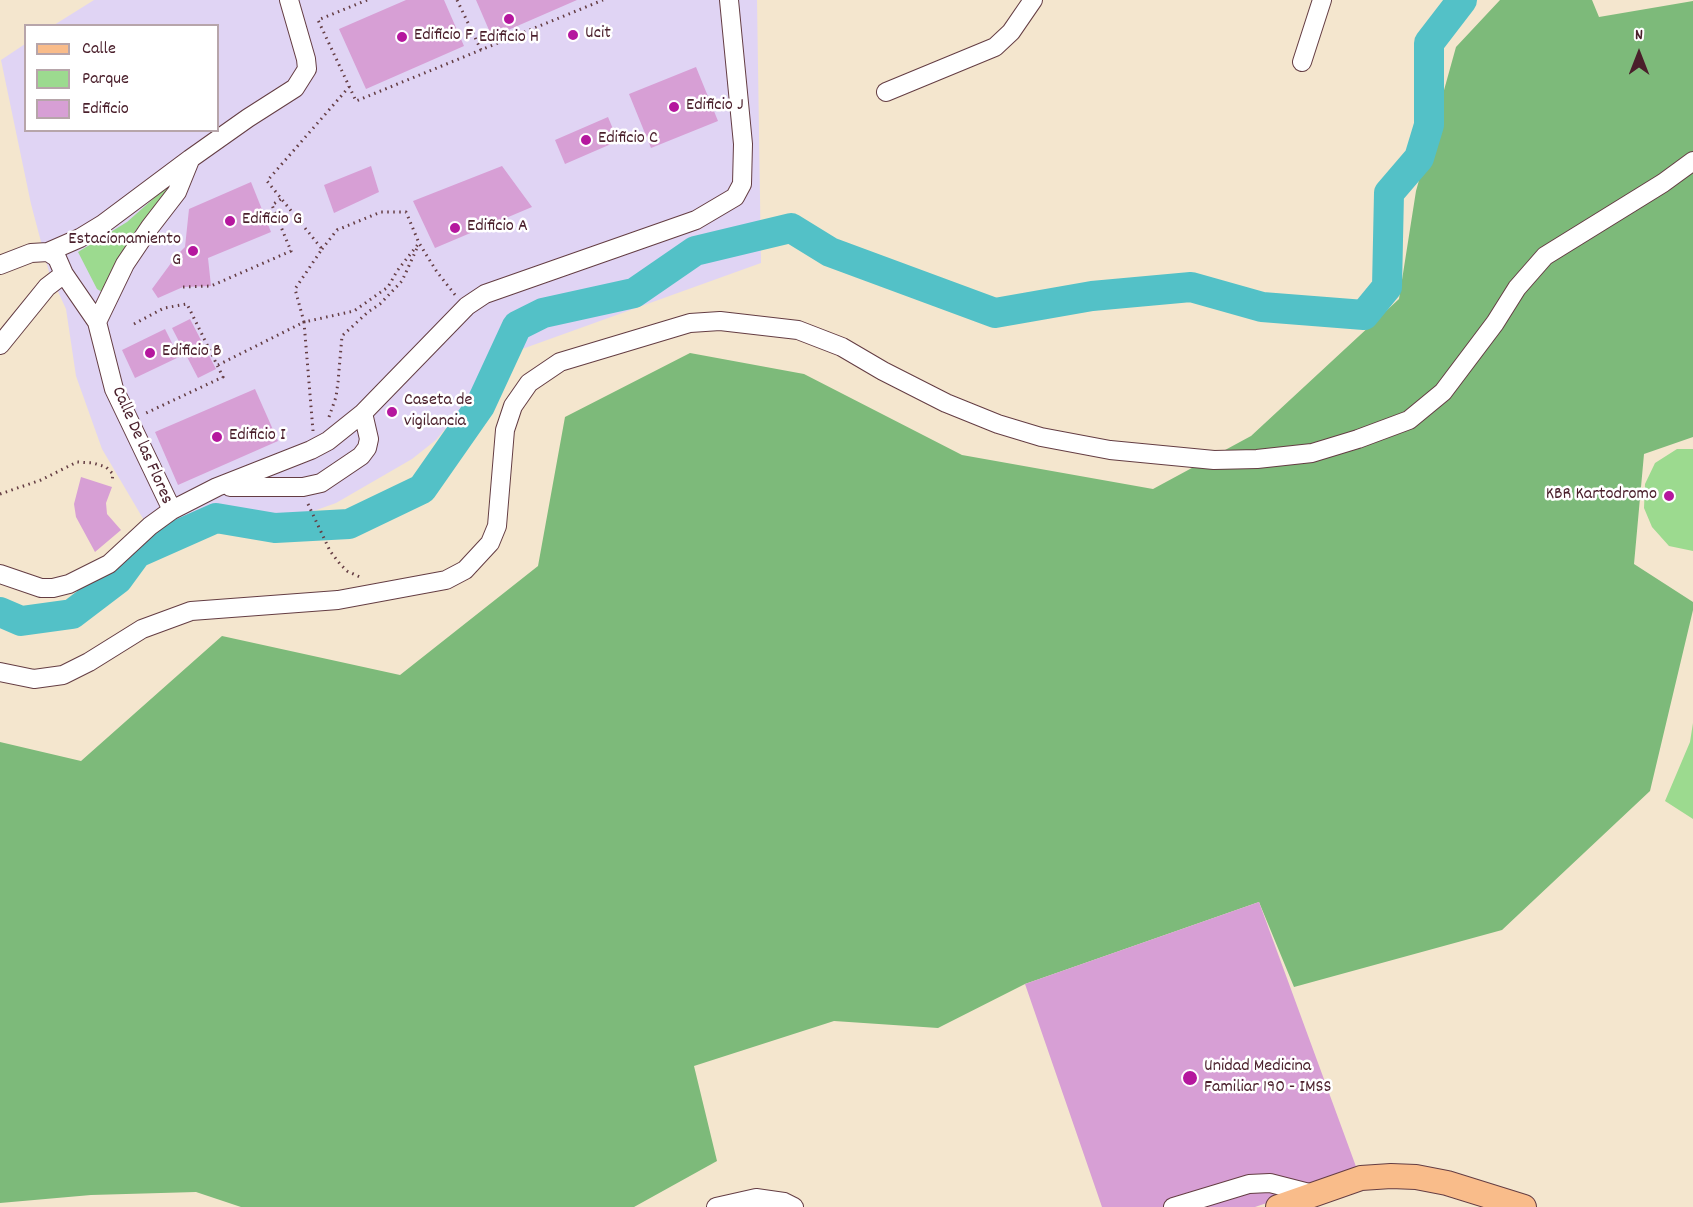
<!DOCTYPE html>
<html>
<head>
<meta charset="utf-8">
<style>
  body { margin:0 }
  #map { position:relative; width:1693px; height:1207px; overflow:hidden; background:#f4e6ce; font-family:Dekko,sans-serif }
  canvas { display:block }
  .legend { position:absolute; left:24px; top:24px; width:195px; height:108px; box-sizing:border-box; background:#fff; border:2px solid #b7a5aa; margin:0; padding:8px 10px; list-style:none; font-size:18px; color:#4a1f2b }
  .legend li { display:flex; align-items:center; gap:12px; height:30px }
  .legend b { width:30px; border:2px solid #b7a5aa }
  .north { position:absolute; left:1609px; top:24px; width:60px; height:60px; -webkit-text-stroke:4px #fff; paint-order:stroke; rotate:0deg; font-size:16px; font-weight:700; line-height:24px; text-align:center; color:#4a1f2b }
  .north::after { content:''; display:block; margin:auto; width:21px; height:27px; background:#4a1f2b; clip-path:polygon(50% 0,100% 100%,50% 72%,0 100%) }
</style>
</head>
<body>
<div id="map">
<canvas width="1693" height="1207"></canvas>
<ul class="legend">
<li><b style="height:8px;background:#f9bc8a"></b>Calle</li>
<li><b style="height:16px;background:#9cda8f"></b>Parque</li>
<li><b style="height:16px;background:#d79fd5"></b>Edificio</li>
</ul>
<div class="north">N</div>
</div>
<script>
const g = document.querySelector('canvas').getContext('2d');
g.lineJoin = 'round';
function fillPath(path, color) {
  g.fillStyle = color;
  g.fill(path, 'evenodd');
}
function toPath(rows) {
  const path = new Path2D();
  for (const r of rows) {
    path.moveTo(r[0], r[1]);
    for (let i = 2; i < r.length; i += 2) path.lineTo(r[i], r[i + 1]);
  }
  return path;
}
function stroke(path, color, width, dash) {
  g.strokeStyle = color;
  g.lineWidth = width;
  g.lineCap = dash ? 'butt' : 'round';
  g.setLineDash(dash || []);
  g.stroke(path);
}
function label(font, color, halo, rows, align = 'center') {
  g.font = font + ' Dekko,sans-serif';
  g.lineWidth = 5;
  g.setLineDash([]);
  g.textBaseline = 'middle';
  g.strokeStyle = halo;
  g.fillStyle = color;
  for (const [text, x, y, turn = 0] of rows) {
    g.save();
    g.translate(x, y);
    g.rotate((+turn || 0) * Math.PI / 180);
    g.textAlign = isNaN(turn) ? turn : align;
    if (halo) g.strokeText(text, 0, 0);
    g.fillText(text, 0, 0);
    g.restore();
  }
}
const built = toPath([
  [94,0,757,0,761,263,486,362,468,401,436,440,412,459,336,503,280,523,216,518,158,544,102,449,76,376,66,309,49,272,31,204,1,60,25,44,26,130,218,130,218,26,54,25]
]);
const green = toPath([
  [179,176,136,230,102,292,97,289,78,252,127,222],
  [1677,449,1693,449,1693,551,1669,546,1652,527,1644,508,1645,484,1655,463],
  [1693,723,1693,819,1665,801,1690,742]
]);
const forest = toPath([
  [1500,0,1592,0,1599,17,1693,1,1693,437,1644,454,1634,564,1693,602,1693,610,1650,791,1502,930,1294,987,1259,902,1025,984,938,1028,834,1021,694,1066,717,1161,634,1207,241,1207,196,1192,91,1195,0,1203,0,742,81,761,222,636,400,675,538,566,565,417,690,353,804,374,962,455,1153,489,1251,436,1399,299,1416,191,1456,47]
]);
const river = toPath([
  [0,612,21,621,72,614,118,579,137,553,216,518,275,528,349,524,422,489,480,406,517,326,543,313,634,293,695,251,791,228,830,252,995,313,1092,296,1191,287,1262,307,1364,315,1387,287,1389,193,1419,158,1429,125,1429,43,1462,0]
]);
const building = toPath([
  [406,0,444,0,464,46,366,89,339,29],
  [476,0,577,0,492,37],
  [696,67,718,121,651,148,629,94],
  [608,117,618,141,565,164,555,140],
  [371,166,379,192,334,213,324,185],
  [502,166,532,207,435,248,413,201],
  [251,182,271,232,208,258,211,286,183,287,158,298,152,289,177,255,185,247,189,209],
  [190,319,216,369,198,378,172,328],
  [165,329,179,357,135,378,122,350],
  [255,389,278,441,178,485,155,432],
  [396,406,397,415,388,417,387,408],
  [81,477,112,487,106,503,107,514,121,530,95,552,76,517,74,504],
  [1259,902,1358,1172,1255,1207,1102,1207,1025,984]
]);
const path = toPath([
  [367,0,318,20,356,101,603,0],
  [457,0,481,50],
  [322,249,337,230,381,212,406,212,419,243,437,272,456,296],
  [183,287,211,286,291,251,272,205,281,199],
  [134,324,164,308,187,304,223,377,144,414],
  [218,365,304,322,295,289,322,249,267,181,349,87],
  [329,417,336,397,338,382,342,336,368,312,380,304,402,281,417,248],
  [313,431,304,322,354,311,388,287,397,271,419,243],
  [0,494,41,480,77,462,93,463,106,467,113,474,112,481],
  [308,504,330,551,340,564,347,571,362,578]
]);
const minor = toPath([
  [1302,62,1322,0],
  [886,92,995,47,1011,32,1033,0],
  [48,252,80,238,103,224,190,159,248,118,295,88,307,69,306,59,289,0],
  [0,265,31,253,48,252,57,258,64,274,97,322,114,389,172,510],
  [97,322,125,264,150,227,177,192,190,160],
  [0,345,47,287,64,274],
  [230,487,303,487,321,483,361,456,367,448,369,439,363,413],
  [0,574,41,588,53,588,69,584,109,564,150,526,172,510,217,487,311,450,328,441,363,413,467,306,485,294,696,220,735,197,742,184,743,144,729,0],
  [0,672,34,679,63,675,89,662,142,629,191,611,338,600,446,580,465,570,490,543,497,526,505,430,513,406,529,383,560,362,690,323,720,321,798,330,842,347,883,371,946,403,998,424,1041,437,1110,450,1214,460,1257,459,1312,453,1358,439,1409,420,1443,392,1495,323,1517,288,1545,256,1663,183,1693,161],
  [716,1207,756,1198,784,1202,794,1207],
  [1173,1207,1249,1184,1270,1183,1313,1194]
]);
const major = toPath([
  [1278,1207,1361,1178,1391,1176,1416,1177,1447,1183,1524,1207]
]);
const markers = [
  [509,19,6,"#b5179e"],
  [573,35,6,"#b5179e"],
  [402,37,6,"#b5179e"],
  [674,107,6,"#b5179e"],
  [586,140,6,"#b5179e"],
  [230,221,6,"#b5179e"],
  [455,228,6,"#b5179e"],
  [193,251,6,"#b5179e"],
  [150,353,6,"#b5179e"],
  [392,412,6,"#b5179e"],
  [217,437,6,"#b5179e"],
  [1669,496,6,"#b5179e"],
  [1190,1078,8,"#b5179e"]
];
const poiNames = [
  ["Ucit",585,35],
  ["Edificio F",414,37],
  ["Edificio H",509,39,"center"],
  ["Edificio J",686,107],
  ["Edificio C",598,140],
  ["Edificio G",242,221],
  ["Edificio A",467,228],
  ["Estacionamiento",181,241,"right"],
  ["G",181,262,"right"],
  ["Edificio B",162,353],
  ["Caseta de",404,402],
  ["vigilancia",404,423],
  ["Edificio I",229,437],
  ["KBR Kartodromo",1657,496,"right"],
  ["Unidad Medicina",1204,1068],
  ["Familiar 190 - IMSS",1204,1089]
];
const streetNames = [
  ["Calle De las Flores",141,446,66]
];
fillPath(built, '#e0d4f4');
fillPath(green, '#9cda8f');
fillPath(forest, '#7dba7a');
stroke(river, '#53c1c7', 30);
fillPath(building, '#d79fd5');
stroke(minor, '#643d43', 20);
stroke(major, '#643d43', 26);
stroke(path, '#643d43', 3, [1.5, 4.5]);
stroke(minor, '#fff', 18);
stroke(major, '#f9bc8a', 24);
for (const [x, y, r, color] of markers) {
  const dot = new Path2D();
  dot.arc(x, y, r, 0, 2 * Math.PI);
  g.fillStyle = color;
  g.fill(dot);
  stroke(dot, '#fff', 2);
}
label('18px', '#4a1f2b', '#fff', poiNames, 'left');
label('18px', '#4a1f2b', '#fff', streetNames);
</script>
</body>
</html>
